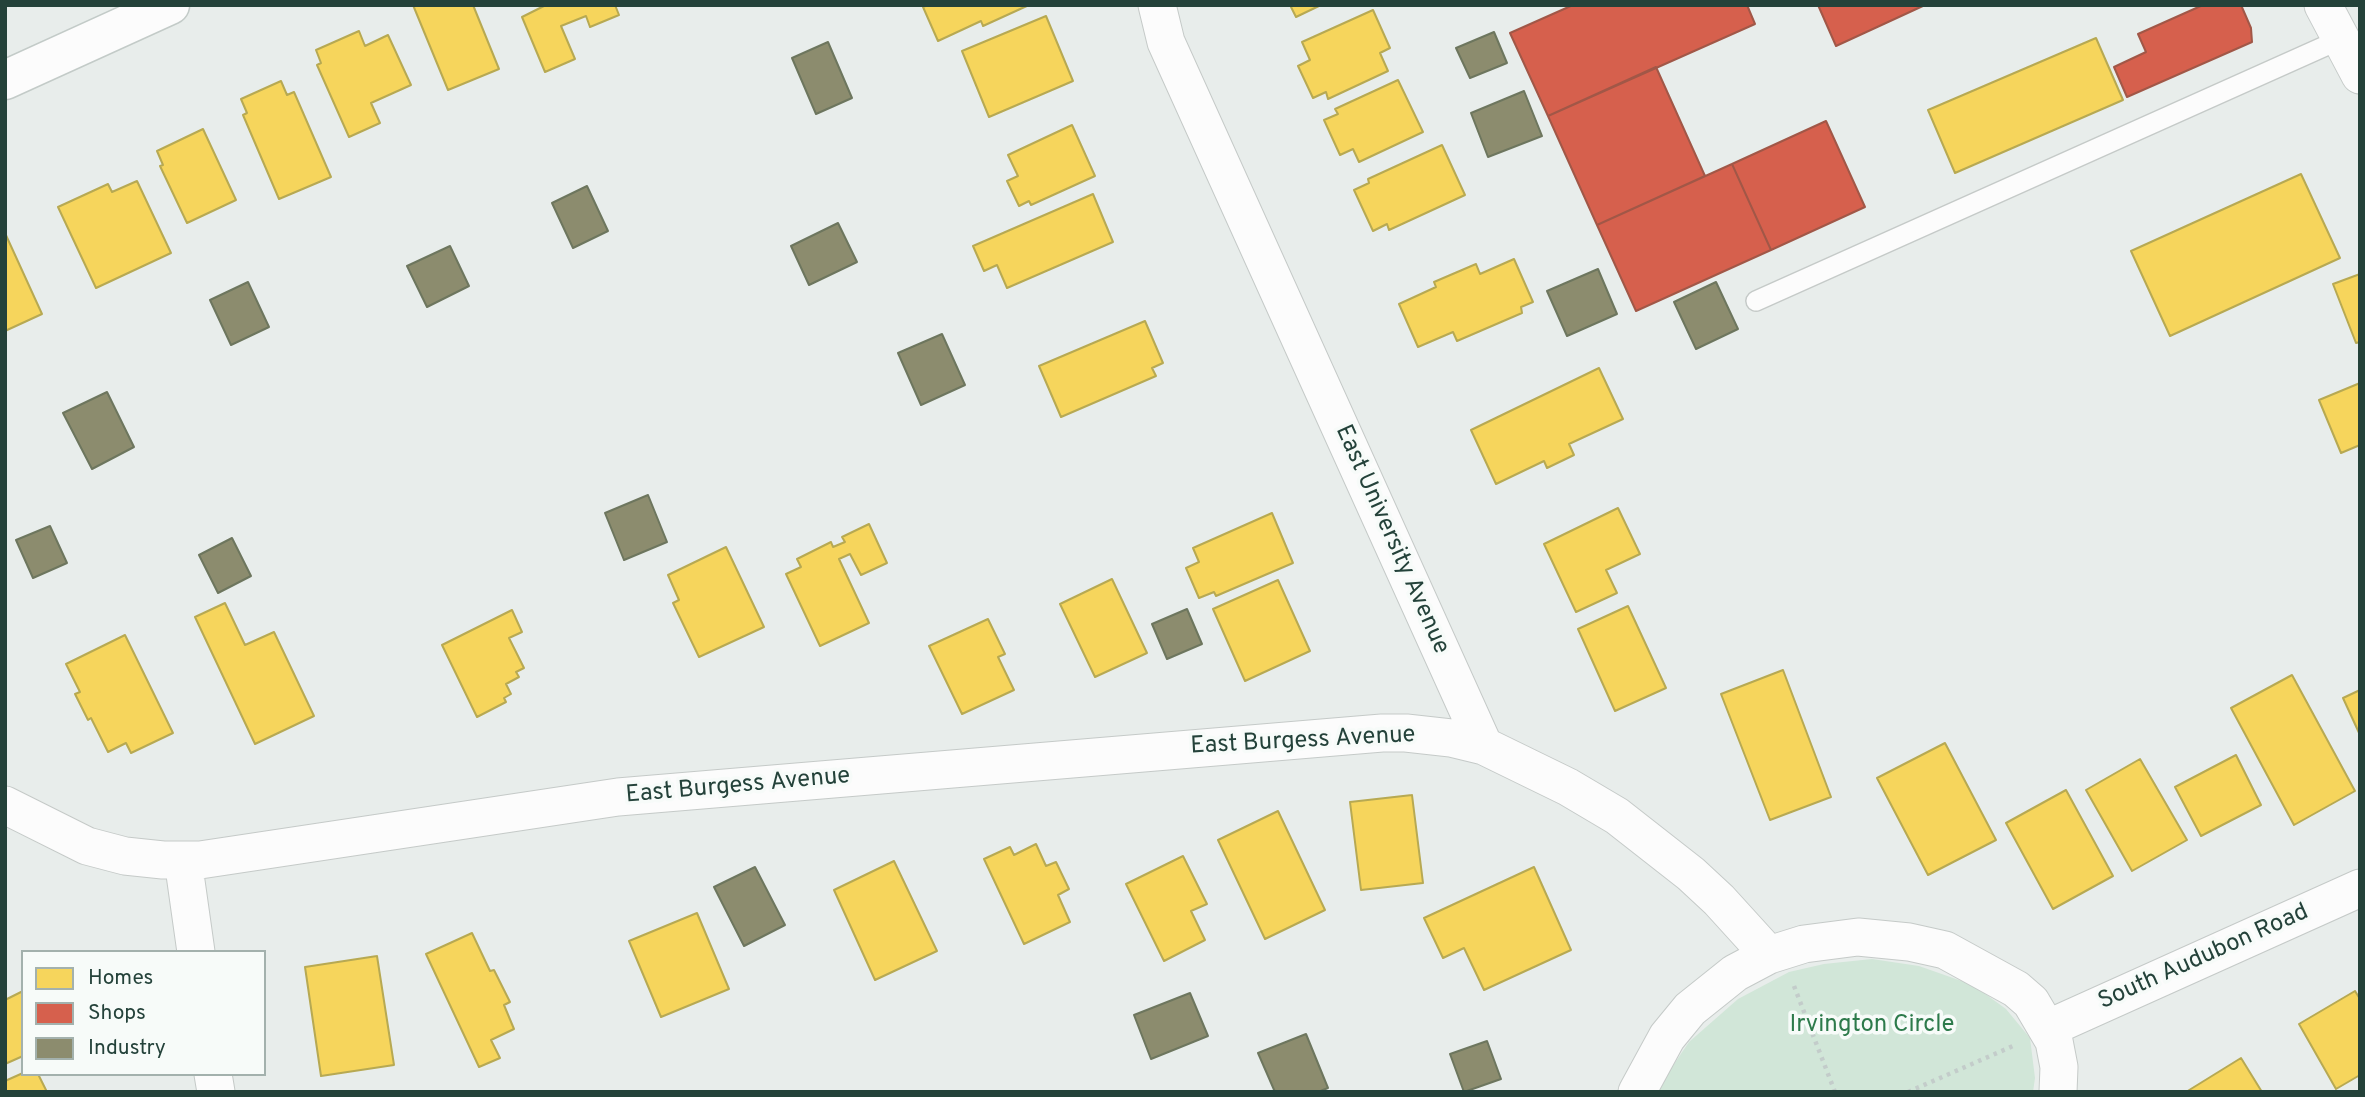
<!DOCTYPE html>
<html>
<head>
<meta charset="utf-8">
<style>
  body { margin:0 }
  #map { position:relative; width:2365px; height:1097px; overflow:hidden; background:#e8edeb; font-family:Overpass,sans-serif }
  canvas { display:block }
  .frame { position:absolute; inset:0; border:7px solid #24423a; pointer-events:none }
  .legend { position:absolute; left:21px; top:950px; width:245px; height:126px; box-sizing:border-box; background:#f7fbf9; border:2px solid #a3b1ad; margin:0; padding:9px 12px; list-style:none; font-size:21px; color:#24423a }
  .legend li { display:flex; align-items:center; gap:14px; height:35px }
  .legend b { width:35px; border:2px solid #a3b1ad }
</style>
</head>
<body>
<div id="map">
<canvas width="2365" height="1097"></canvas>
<div class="frame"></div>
<ul class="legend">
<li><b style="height:19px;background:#f6d55c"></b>Homes</li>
<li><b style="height:19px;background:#d6604d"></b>Shops</li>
<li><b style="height:19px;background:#8c8c6e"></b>Industry</li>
</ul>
</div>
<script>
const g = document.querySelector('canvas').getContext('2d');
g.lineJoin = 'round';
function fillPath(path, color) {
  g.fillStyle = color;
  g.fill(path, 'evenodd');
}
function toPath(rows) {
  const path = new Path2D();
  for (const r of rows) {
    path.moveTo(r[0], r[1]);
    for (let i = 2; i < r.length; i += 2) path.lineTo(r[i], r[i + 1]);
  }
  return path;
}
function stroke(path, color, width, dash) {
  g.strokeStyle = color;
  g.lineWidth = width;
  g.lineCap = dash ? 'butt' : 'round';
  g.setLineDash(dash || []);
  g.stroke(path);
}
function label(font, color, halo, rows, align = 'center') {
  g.font = font + ' Overpass,sans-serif';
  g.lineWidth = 7;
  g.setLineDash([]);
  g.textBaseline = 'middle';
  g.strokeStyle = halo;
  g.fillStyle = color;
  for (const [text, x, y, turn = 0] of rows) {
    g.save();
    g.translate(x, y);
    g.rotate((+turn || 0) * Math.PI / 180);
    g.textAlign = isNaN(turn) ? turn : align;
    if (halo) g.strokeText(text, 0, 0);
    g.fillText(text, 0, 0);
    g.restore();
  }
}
const green = toPath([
  [1872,959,1919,966,1973,985,2006,1009,2030,1038,2035,1078,2033,1092,1655,1092,1689,1042,1738,999,1789,972,1824,964]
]);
const homes = toPath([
  [413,5,473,5,499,69,448,90,413,5],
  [546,5,615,5,619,15,590,27,586,16,561,26,575,59,545,72,522,17,546,5],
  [928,5,1029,5,983,26,981,21,938,41,923,7,928,5],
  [1290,5,1321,5,1296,17,1290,5],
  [1373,10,1390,48,1380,53,1388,71,1328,99,1326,92,1313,98,1298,66,1310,60,1302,42,1373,10],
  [1046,16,1073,81,989,117,962,51,1046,16],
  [359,31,365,46,388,35,411,85,371,103,380,123,349,137,317,65,321,63,316,50,359,31],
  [2096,38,2123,100,1955,173,1928,110,2096,38],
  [1398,80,1423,132,1359,162,1353,149,1340,155,1324,120,1338,114,1335,109,1398,80],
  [281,81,287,95,294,92,331,177,279,199,243,115,247,113,241,99,281,81],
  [1072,125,1095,176,1031,205,1029,201,1019,206,1007,181,1018,176,1008,155,1072,125],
  [203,129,236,200,187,223,160,166,163,165,157,151,203,129],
  [1442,145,1465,195,1389,230,1387,224,1373,231,1354,190,1369,183,1368,179,1442,145],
  [2301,174,2340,258,2170,336,2131,251,2301,174],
  [137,181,171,253,96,288,58,207,108,184,112,192,137,181],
  [1093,194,1113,242,1007,288,997,265,984,271,973,246,1093,194],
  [5,233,42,314,5,331,5,233],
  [1514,259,1533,302,1521,307,1522,313,1457,341,1453,332,1418,347,1399,304,1436,287,1434,282,1476,264,1480,274,1514,259],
  [2360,274,2360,342,2356,343,2333,284,2360,274],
  [1145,321,1163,363,1152,368,1156,376,1061,417,1039,366,1145,321],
  [1599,368,1623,419,1569,444,1574,455,1547,468,1544,461,1496,484,1471,430,1599,368],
  [2360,383,2360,445,2341,453,2319,400,2360,383],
  [1618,508,1640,554,1606,570,1617,593,1576,612,1544,544,1618,508],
  [1272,513,1293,563,1216,596,1214,592,1199,598,1186,568,1199,562,1193,548,1272,513],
  [869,524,887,563,861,575,850,554,839,559,869,623,820,646,786,574,801,567,797,559,831,542,833,547,845,542,842,537,869,524],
  [726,547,764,627,699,657,673,603,679,600,668,575,726,547],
  [1112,579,1147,653,1095,677,1060,604,1112,579],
  [1278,580,1310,651,1245,681,1213,609,1278,580],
  [225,603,245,645,274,632,314,716,255,744,195,617,225,603],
  [1628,606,1666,688,1615,711,1578,629,1628,606],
  [512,610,522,632,509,638,524,668,516,672,519,677,506,684,511,694,504,698,506,702,477,717,442,645,512,610],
  [988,619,1005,654,998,657,1014,690,962,714,929,646,988,619],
  [125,635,173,733,131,753,126,743,108,752,91,718,88,720,75,694,80,692,66,664,125,635],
  [1783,670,1831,797,1770,820,1721,694,1783,670],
  [2292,675,2355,791,2294,825,2231,708,2292,675],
  [2360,690,2360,735,2343,698,2360,690],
  [1945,743,1996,840,1928,875,1877,778,1945,743],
  [2236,755,2261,805,2201,836,2175,787,2236,755],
  [2140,759,2187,840,2132,871,2086,790,2140,759],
  [2066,790,2113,876,2053,909,2006,823,2066,790],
  [1412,795,1423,883,1361,890,1350,802,1412,795],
  [1278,811,1325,910,1265,939,1218,840,1278,811],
  [1036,844,1046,866,1056,862,1069,889,1058,895,1070,922,1024,944,984,859,1010,847,1014,855,1036,844],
  [1183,856,1207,904,1191,911,1205,940,1164,961,1126,884,1183,856],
  [894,861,937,951,875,980,834,890,894,861],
  [1534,867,1571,950,1484,990,1464,948,1443,958,1424,918,1534,867],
  [697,913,729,989,661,1017,629,941,697,913],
  [472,933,490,971,494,970,510,1002,504,1005,514,1029,491,1040,500,1058,479,1067,426,954,472,933],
  [377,956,394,1065,321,1076,305,967,377,956],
  [23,991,23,1056,5,1064,5,1000,23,991],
  [2355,991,2360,999,2360,1075,2336,1089,2299,1024,2355,991],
  [2241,1058,2262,1092,2186,1092,2241,1058],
  [23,1073,38,1074,47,1092,5,1092,5,1081,23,1073]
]);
const shops = toPath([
  [1573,5,1747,5,1755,24,1548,116,1510,33,1573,5],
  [1818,5,1925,5,1836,46,1818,5],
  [2203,5,2241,5,2251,28,2252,42,2127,97,2114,67,2146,52,2138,34,2203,5],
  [1656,67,1705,176,1597,225,1548,116,1656,67],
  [1826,121,1865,207,1771,250,1732,164,1826,121],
  [1732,164,1771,250,1636,311,1597,225,1732,164]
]);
const industry = toPath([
  [1494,32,1507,63,1470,78,1456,48,1494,32],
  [828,42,852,98,816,114,792,58,828,42],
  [1524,91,1542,136,1488,157,1471,113,1524,91],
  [587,186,608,231,573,248,552,203,587,186],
  [838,223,857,262,809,285,791,246,838,223],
  [450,246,469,286,427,307,407,266,450,246],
  [1598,269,1617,314,1567,336,1547,291,1598,269],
  [248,282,269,327,231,345,210,300,248,282],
  [1716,282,1738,329,1696,349,1674,302,1716,282],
  [942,334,965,385,921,405,898,353,942,334],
  [107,392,134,447,92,469,63,413,107,392],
  [648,495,667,542,624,560,605,513,648,495],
  [50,526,67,563,33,578,16,540,50,526],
  [232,538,251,576,218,593,199,555,232,538],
  [1187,609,1202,644,1167,659,1152,624,1187,609],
  [755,867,785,925,744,946,714,887,755,867],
  [1190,993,1208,1036,1151,1059,1134,1015,1190,993],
  [1306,1034,1328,1088,1318,1092,1275,1092,1258,1053,1306,1034],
  [1487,1041,1501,1079,1464,1092,1450,1054,1487,1041]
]);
const path = toPath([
  [1794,986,1835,1092],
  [1908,1092,2013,1046]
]);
const lane = toPath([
  [1756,301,2341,39]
]);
const street = toPath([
  [1157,5,1166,42,1484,746,1568,787,1617,816,1691,874,1719,900,1769,955],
  [2323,5,2360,75],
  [5,805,87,846,125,856,163,860,200,860,618,797,1382,733,1406,733,1451,738,1484,746],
  [183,860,196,952],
  [2049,1028,2360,888],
  [213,1074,216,1092],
  [1637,1092,1667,1037,1690,1009,1735,973,1769,955,1804,944,1858,937,1909,942,1945,950,2016,989,2031,1002,2054,1041,2059,1067,2058,1092]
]);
const secondary = toPath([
  [5,80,170,5]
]);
const streetNames = [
  ["East University Avenue",1391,540,66],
  ["East Burgess Avenue",1303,742,-3],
  ["East Burgess Avenue",738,787,-5],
  ["South Audubon Road",2204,958,-24]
];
const parkNames = [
  ["Irvington Circle",1872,1026]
];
fillPath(green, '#d1e6d8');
fillPath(homes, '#f6d55c');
stroke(homes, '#b7a952', 2);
fillPath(shops, '#d6604d');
stroke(shops, '#a15747', 2);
fillPath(industry, '#8c8c6e');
stroke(industry, '#6d765e', 2);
stroke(lane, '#c5cac8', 22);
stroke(street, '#c5cac8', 39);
stroke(secondary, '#c3cbc8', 41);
stroke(path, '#c3ccca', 4.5, [3.5, 5]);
stroke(lane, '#fcfcfc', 19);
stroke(street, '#fcfcfc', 37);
stroke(secondary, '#fcfcfc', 38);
label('24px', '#24423a', '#f7fbf9', streetNames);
label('24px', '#2d7a4b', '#f7fbf9', parkNames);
</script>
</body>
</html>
